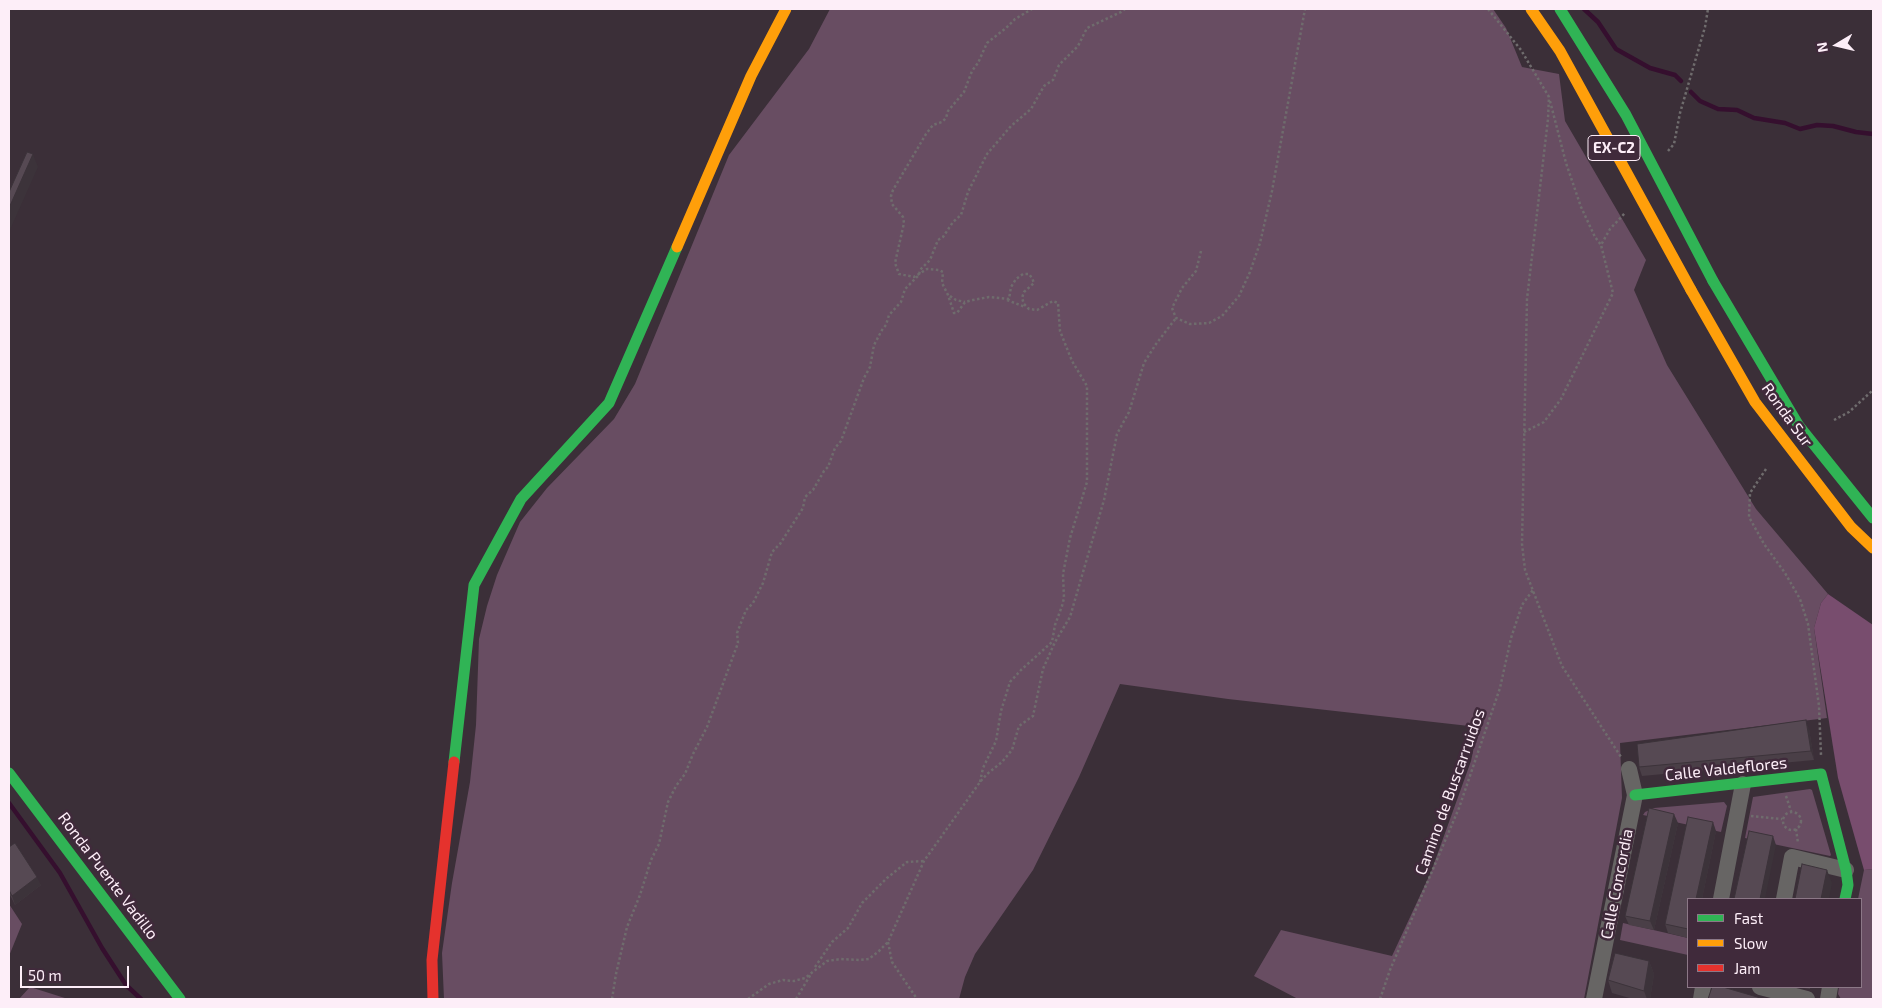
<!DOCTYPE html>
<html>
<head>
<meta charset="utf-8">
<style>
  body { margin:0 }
  #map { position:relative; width:1882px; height:1008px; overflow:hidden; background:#3b2f38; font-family:"Exo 2",sans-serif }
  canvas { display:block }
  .frame { position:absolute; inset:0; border:10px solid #fdeef8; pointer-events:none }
  .legend { position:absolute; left:1687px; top:898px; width:175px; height:90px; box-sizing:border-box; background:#402a3b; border:1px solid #8c7887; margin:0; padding:6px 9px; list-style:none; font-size:15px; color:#fdeef8 }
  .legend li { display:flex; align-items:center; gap:10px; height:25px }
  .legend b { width:25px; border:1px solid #8c7887 }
  .north { position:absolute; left:1812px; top:20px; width:50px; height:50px; -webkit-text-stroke:4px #402a3b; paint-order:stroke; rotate:261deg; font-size:14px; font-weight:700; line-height:20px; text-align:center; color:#fdeef8 }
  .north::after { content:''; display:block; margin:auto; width:18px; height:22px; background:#fdeef8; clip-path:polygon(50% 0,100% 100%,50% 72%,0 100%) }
  .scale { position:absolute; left:20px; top:966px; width:109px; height:22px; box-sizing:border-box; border:2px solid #fdeef8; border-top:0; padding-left:6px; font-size:15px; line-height:18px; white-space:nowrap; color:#fdeef8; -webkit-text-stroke:4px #402a3b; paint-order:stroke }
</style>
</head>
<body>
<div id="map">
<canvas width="1882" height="1008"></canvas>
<div class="frame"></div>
<ul class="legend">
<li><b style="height:6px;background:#30b455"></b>Fast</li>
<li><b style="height:6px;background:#ff9f0a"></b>Slow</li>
<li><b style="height:6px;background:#e5322d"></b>Jam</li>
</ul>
<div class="north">N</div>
<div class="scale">50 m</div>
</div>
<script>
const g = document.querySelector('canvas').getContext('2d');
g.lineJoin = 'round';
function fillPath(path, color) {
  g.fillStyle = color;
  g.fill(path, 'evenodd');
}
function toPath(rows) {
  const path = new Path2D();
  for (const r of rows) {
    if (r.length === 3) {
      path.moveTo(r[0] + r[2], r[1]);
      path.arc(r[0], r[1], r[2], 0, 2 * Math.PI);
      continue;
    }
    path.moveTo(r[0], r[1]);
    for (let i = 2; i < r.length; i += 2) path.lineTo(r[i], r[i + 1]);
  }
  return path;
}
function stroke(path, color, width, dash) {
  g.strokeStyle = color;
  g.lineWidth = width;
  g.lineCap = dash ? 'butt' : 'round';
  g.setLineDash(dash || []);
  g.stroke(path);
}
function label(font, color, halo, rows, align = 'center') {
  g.font = font + ' "Exo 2",sans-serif';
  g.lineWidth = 5;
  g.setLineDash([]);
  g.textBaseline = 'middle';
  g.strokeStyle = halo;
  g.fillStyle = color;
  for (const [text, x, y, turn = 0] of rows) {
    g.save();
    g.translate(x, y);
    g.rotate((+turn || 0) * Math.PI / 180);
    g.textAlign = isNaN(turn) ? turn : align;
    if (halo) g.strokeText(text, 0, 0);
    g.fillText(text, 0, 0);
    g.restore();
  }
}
const green = toPath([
  [830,9,1493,9,1506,28,1522,67,1559,74,1565,121,1646,260,1634,290,1667,365,1756,509,1828,594,1821,603,1814,628,1827,718,1620,743,1622,798,1584,999,1298,999,1254,976,1281,930,1392,956,1431,872,1471,761,1478,727,1228,699,1120,684,1079,777,1033,870,975,954,965,977,959,999,444,999,442,953,452,883,470,782,476,725,479,639,487,606,497,575,520,522,547,488,614,419,635,384,729,155,809,49],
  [1810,789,1812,790,1831,855,1830,856,1745,838,1753,797],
  [1724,802,1727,806,1721,832,1643,815,1645,812,1654,808],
  [1873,869,1873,999,1841,999,1838,994,1839,987,1861,987,1861,899,1858,899,1864,870],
  [9,904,22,924,9,956],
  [1623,923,1688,938,1688,955,1620,940],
  [30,987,68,999,19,999]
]);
const forest = toPath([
  [1828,594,1873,625,1873,869,1864,870,1838,778,1814,628,1821,603]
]);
const stream = toPath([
  [1584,9,1598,22,1616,49,1650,68,1675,75,1681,81],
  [1691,92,1700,101,1718,109,1737,110,1754,118,1785,123,1800,129,1817,125,1833,126,1856,132,1873,134],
  [9,803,60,873,102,948,126,985,141,999]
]);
const path = toPath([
  [1488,9,1521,50,1549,97,1548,119,1527,299,1522,544,1525,570,1562,666,1621,757],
  [1550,101,1566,163,1581,207,1595,237,1601,245],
  [1668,151,1674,144,1680,113,1705,27,1708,9],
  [1201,251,1196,271,1182,288,1172,308,1176,318,1190,324,1209,323,1222,316,1239,296,1250,272,1260,243,1272,191,1305,9],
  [950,296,956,300,965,302],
  [1007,300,1025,307],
  [1834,420,1849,412,1873,390],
  [1524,432,1544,422,1561,399,1613,293,1601,245,1610,229,1625,213],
  [1766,469,1750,493,1749,517,1764,544,1785,573,1800,599,1808,624,1819,706,1821,755],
  [980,782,983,768,996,741,1001,711,1010,682,1021,670,1052,642,1055,625,1062,606,1064,598,1063,574,1070,538,1087,482,1087,386,1072,361,1060,331,1058,303,1053,301,1037,310,1029,309,1024,304,1022,298,1024,292,1034,283,1032,278,1029,274,1023,274,1016,279,1011,287,1009,299,989,297,973,300,965,302,957,313,954,313,948,295,942,283,943,272,939,270,927,269,914,277,899,274,895,263,904,223,903,217,892,204,891,196,893,190,926,134,933,125,942,122,946,118,948,111,964,92,972,71,978,63,987,43,1006,28,1015,19,1032,9],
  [1786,796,1791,811],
  [1792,821,9],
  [1751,816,1782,819],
  [1796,829,1798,843],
  [888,942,892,962,917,999],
  [815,967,832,942,848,928,862,903,887,878,907,862,924,861],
  [612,999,616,974,627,927,640,895,651,860,659,844,668,802,676,786,685,774,693,754,707,727,738,643,737,633,746,610,753,603,763,583,772,552,780,544,803,508,805,497,813,490,824,471,828,467,835,448,841,441,864,378,870,367,874,345,882,330,886,325,889,315,901,302,905,289,919,275,920,270,930,260,938,240,943,237,953,222,961,215,968,192,987,154,1011,126,1031,109,1044,86,1053,80,1059,65,1078,46,1087,28,1121,12,1125,9],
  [748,999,769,984,783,980,794,981,805,978,827,961,841,959,859,960,869,959,879,951,888,942,924,861,980,782,987,774,1002,762,1012,750,1019,726,1033,716,1043,669,1055,642,1070,617,1104,500,1117,434,1129,412,1144,363,1156,344,1176,318],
  [796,999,811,974],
  [1380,999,1390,970,1459,808,1500,688,1511,638,1522,605,1533,590]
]);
const street = toPath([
  [1721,899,1743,784],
  [1784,899,1792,857,1846,870],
  [1760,987,1807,999],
  [1594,999,1635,795,1629,769],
  [1701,999,1703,987],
  [1828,999,1830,987]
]);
const fast = toPath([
  [1713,281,1799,426,1873,518],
  [454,762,474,585,521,499,609,403,677,247],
  [9,773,180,999],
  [1635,795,1821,774,1846,870,1848,885,1845,899]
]);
const slow = toPath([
  [677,247,751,76,786,9],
  [1691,290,1755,402,1851,527,1873,548]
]);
const jam = toPath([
  [433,999,432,960,454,762]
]);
const fastBridge = toPath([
  [1560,9,1626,115,1713,281]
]);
const slowBridge = toPath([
  [1531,9,1560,51,1691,290]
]);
const wall = toPath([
  [1809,729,1814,760,1642,776,1639,767],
  [1678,823,1654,930,1629,925,1625,916],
  [1716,831,1702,899,1688,899,1688,938,1668,933,1665,924],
  [9,847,41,885,15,905,9,893],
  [1649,961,1654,974,1650,999,1633,999,1612,993,1608,980],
  [1797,987,1810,987,1810,989]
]);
const shadedWall = toPath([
  [33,154,38,167,9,232,9,208],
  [1806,720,1809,729,1814,760,1811,751],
  [1674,814,1678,823,1654,930,1650,921],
  [1713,822,1716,831,1702,899,1696,899],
  [1773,836,1776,845,1765,899,1760,899],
  [1827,870,1832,883,1829,899,1821,899],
  [37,877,41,885,15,905,12,896],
  [1649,961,1654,974,1650,999,1647,999,1644,991]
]);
const building = toPath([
  [27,152,33,154,9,208,9,192,27,152],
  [1806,720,1811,751,1639,767,1637,744,1806,720],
  [1649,808,1674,814,1650,921,1625,916,1649,808],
  [1688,817,1713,822,1696,899,1688,899,1688,929,1665,924,1688,817],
  [1749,831,1773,836,1760,899,1734,899,1749,831],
  [15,843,37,877,12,896,9,890,9,847,15,843],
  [1802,864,1827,870,1821,899,1795,899,1802,864],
  [1615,953,1649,961,1644,991,1608,980,1615,953],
  [1712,987,1723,987,1764,999,1708,999,1712,987]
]);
const shields = [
  [1614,148,52]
];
const shieldNames = [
  ["EX-C2",1614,148]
];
const streetNames = [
  ["Ronda Sur",1787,415,54],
  ["Calle Valdeflores",1726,769,-6],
  ["Camino de Buscarruidos",1450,792,-70],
  ["Ronda Puente Vadillo",108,876,53],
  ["Calle Concordia",1617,884,-79]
];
fillPath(green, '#684d62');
fillPath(forest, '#784d6e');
stroke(stream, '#350f2e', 4.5);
stroke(path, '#6f6c6d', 2.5, [2.5, 2.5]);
stroke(street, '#676564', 16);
stroke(fast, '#30b455', 11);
stroke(slow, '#ff9f0a', 11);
stroke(jam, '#e5322d', 11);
stroke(fastBridge, '#30b455', 11);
stroke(slowBridge, '#ff9f0a', 11);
fillPath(wall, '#4a3f47');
fillPath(shadedWall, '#3c333a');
fillPath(building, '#564953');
stroke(building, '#3c333a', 1);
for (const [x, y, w] of shields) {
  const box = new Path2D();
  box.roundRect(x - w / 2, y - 12.5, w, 25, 4);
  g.fillStyle = '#402a3b';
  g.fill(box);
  stroke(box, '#fdeef8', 1);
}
label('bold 15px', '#fdeef8', null, shieldNames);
label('16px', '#fdeef8', '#402a3b', streetNames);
</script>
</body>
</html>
